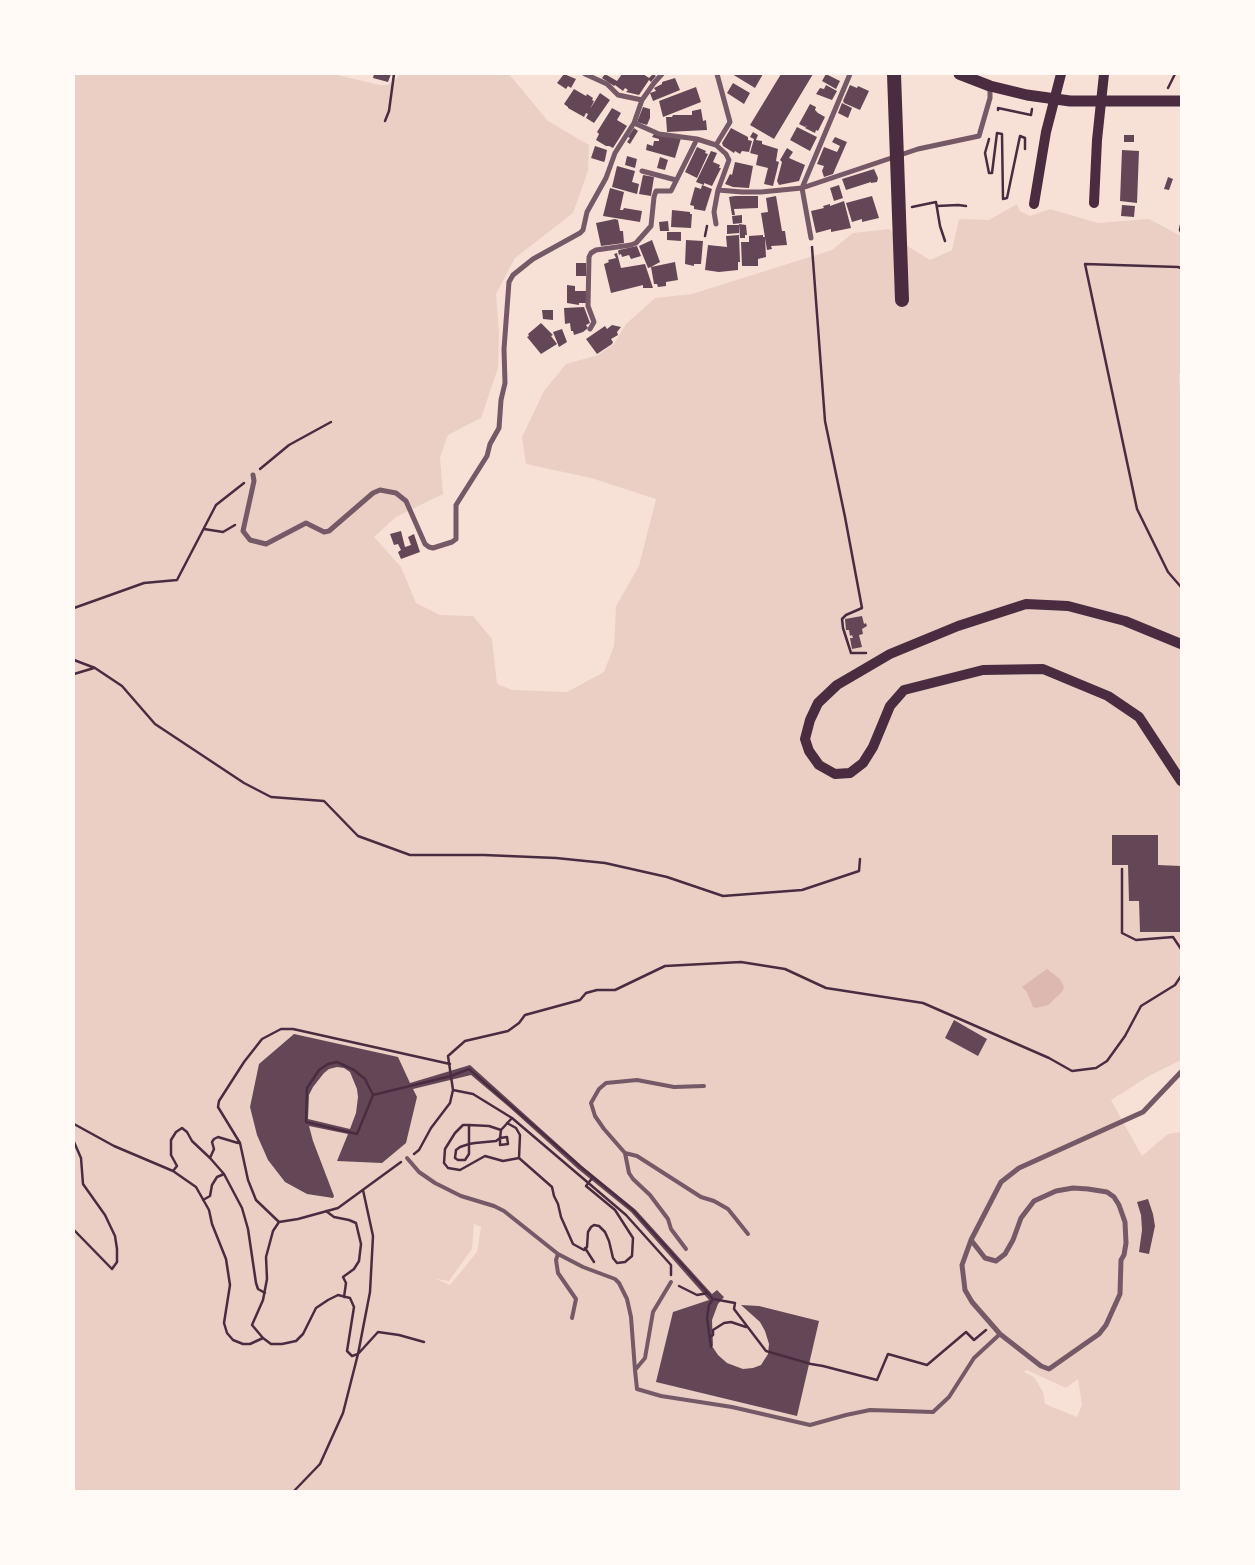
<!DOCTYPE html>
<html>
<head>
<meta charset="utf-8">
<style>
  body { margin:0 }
  #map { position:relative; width:1255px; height:1565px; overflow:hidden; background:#f7e1d7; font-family:Literata,serif }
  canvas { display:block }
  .frame { position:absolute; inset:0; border:75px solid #fffaf5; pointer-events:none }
</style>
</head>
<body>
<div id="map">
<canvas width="1255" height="1565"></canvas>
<div class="frame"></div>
</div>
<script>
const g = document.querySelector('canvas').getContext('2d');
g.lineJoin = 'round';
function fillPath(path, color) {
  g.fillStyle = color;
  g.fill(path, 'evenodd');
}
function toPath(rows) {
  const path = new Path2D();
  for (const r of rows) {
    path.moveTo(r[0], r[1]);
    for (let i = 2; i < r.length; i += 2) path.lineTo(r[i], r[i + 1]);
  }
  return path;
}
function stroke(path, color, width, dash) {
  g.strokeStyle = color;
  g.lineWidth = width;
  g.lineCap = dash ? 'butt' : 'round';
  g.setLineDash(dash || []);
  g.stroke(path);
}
const green = toPath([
  [74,74,334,74,379,85,388,85,396,79,400,74,509,74,548,121,589,145,588,171,573,213,515,258,496,294,499,332,498,368,481,418,448,435,440,457,443,494,396,517,374,537,401,567,416,603,440,615,473,616,492,639,497,684,512,690,567,692,604,672,614,646,616,606,639,566,656,499,591,478,526,464,522,437,544,391,566,364,598,355,614,344,626,324,655,298,692,294,832,250,853,233,889,229,909,247,930,260,952,250,959,219,989,220,1017,204,1020,211,1030,216,1050,209,1098,223,1149,219,1181,236,1181,374,1179,374,1181,407,1181,1060,1149,1076,1111,1100,1142,1156,1168,1134,1181,1132,1181,1491,74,1491],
  [474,1224,481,1227,477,1252,450,1285,436,1279,449,1281,472,1249],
  [1027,1370,1066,1388,1078,1379,1082,1405,1077,1417,1045,1404,1043,1392,1034,1377,1024,1372]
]);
const water = toPath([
  [1047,969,1060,979,1064,987,1062,992,1048,1005,1036,1008,1033,1007,1027,992,1022,987]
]);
const building = toPath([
  [374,74,391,74,388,82,373,78],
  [564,74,576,79,571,88,568,86,566,89,557,83],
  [605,74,617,81,622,74,643,74,649,78,653,74,656,76,651,82,649,80,639,95,626,92,628,90,625,88,623,91,615,85,614,86,602,78],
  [732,74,763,74,755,88],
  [781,74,813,74,774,139,750,125],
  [826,74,840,81,836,89,822,81],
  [675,78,680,90,653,101,650,93,656,91,654,88,662,84,662,82],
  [733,83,750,93,744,104,727,93],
  [826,85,837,91,832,100,816,94,820,88,824,89],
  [850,85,857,88,858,86,869,91,860,110,844,103,843,101],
  [696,87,701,102,663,117,659,101],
  [574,89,586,96,587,94,593,98,592,100,594,101,590,109,600,93,610,100,594,123,586,118,588,114,586,113,584,117,568,108,568,107,564,104],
  [842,103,852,108,848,118,838,113],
  [810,104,816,107,815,110,818,113,825,117,818,131,816,130,815,133,805,128,807,126,805,127,799,124],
  [643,107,650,109,650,118,647,125,637,122],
  [612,108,621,113,617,120,627,126,613,148,609,146,606,146,596,140,599,134,597,132],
  [701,109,703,121,706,120,707,130,667,132,666,117,672,117,673,115,692,115,692,111],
  [797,127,817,137,810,151,790,140],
  [634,128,638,131,630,144,627,142,630,138,628,137],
  [731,128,748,137,748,140,752,141,749,152,742,151,740,154,735,151,734,153,723,146,722,143],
  [753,132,758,135,756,140,762,141,762,144,778,149,776,161,779,162,773,186,764,184,768,168,756,165,758,155,750,153,754,139,750,137],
  [654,134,681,138,675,158,646,150,647,144,653,146,654,141,659,141,659,139,652,137],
  [1124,135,1134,135,1134,142,1124,142],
  [835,137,847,142,833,174,824,177,822,171,824,166,817,164,824,147,837,152,840,146,832,142],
  [595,146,607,150,605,160,604,162,591,158],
  [697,147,706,151,705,153,708,154,697,178,685,172],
  [787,148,793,152,789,158,805,165,799,181,779,185,777,181,782,162,780,160],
  [1122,150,1139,151,1137,203,1120,201],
  [711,151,717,153,713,162,720,165,719,168,721,168,712,186,704,183,704,185,696,182],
  [627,156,637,159,635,168,625,165],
  [660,157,668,160,665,170,657,168],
  [735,162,753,166,749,188,733,187,725,184,730,174,732,175],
  [617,166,635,171,632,182,639,184,637,194,612,187],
  [874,169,878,178,877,182,871,183,871,182,846,190,842,179],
  [643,175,654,177,651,196,639,194],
  [1168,177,1173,179,1169,190,1164,189],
  [702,185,712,189,705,211,694,209,694,206,690,205,695,187,701,189],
  [839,185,843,198,834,201,830,188],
  [610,188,624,192,620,210,623,210,624,208,642,211,640,222,603,216],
  [735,196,758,196,758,208,734,209,735,215,732,215,729,197],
  [776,196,782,231,785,231,787,245,771,246,772,249,767,250,761,213,768,212,766,198],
  [872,196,879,218,862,222,862,219,852,222,846,203],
  [844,201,851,228,831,232,831,229,816,233,811,211,824,208,823,206,830,204,830,206],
  [1122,205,1135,206,1134,217,1121,216],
  [672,210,690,212,690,214,692,214,691,228,671,227],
  [742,215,742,223,733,224,732,216],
  [615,219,618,220,620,231,623,231,624,243,601,246,596,223],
  [668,221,669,231,660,231,659,222],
  [739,224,746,225,747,235,745,235,745,238,740,238],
  [727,225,739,225,739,233,727,234],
  [667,232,681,232,681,241,667,240],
  [739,235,740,262,738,262,738,270,719,272,705,270,708,245,727,247,726,236],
  [763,235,763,237,765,237,766,257,758,259,758,266,742,266,741,242,749,242,749,236],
  [652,240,660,262,651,267,675,262,678,280,666,282,666,286,658,287,657,284,654,284,651,267,648,268,639,246],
  [686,240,703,241,701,264,694,264,694,266,685,264],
  [637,246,641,256,631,259,629,255,622,257,621,254,619,255,618,251,619,250],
  [617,253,621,268,645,264,653,288,643,288,643,285,611,293,604,264,609,262,608,260,616,258,614,254],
  [576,263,586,263,586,276,576,276],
  [567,285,575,286,575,291,586,291,586,303,579,303,579,305,567,303],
  [584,307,590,323,586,325,588,328,583,332,574,335,573,331,571,331,570,323,565,324,564,308],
  [542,310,553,310,553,320,543,319],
  [541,323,553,335,551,336,557,344,541,354,527,337,529,336,528,334],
  [612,325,621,327,617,332,618,335,611,339,613,342,612,344,597,354,586,339,605,326,607,329],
  [562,329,567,342,559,347,553,332],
  [401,531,405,547,411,545,408,537,414,534,420,552,401,559,398,552,401,550,398,544,394,545,390,534],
  [862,616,864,624,866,623,867,626,862,629,863,634,859,635,862,647,852,649,850,638,853,638,852,635,850,636,849,630,846,630,845,619],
  [1112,835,1158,835,1158,865,1181,866,1181,932,1140,932,1139,901,1129,901,1128,865,1112,865],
  [954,1020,987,1039,978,1056,945,1038],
  [294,1034,398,1057,410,1083,470,1065,582,1166,636,1210,712,1294,717,1290,724,1297,718,1304,712,1320,713,1346,712,1346,718,1355,727,1363,743,1369,753,1368,761,1365,768,1354,769,1344,765,1331,760,1322,741,1305,759,1306,819,1321,797,1416,656,1382,673,1312,709,1300,631,1212,578,1169,509,1107,471,1075,413,1089,417,1097,406,1143,382,1163,337,1161,348,1134,309,1126,313,1141,334,1196,333,1198,307,1194,285,1182,268,1160,257,1135,250,1107,259,1064],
  [337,1067,344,1068,350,1072,357,1089,358,1097,356,1113,350,1129,308,1119,309,1095,313,1087,324,1073,329,1069],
  [1148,1199,1153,1214,1155,1226,1149,1254,1139,1252,1142,1230,1141,1215,1137,1202]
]);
const path = toPath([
  [1168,88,1175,74],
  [998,110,998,108,1031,115,1032,109],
  [385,121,389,111,394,74],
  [989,139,985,153,989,173,992,173,997,133,1002,134,1003,199,1007,198,1020,136,1025,138,1025,149],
  [937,206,958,205,966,206],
  [912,207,936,202,940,226,945,241],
  [1181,225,1180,230,1181,232],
  [705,236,707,226],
  [812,247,825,421,845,517,862,608,846,615,842,619,843,628,851,653,866,653],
  [1181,268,1178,267,1085,264,1137,509,1168,572,1181,587],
  [260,469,289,445,331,422],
  [204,529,223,532,235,525],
  [74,608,144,583,177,580,216,505,244,483],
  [74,660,95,668,122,686,155,724,244,783,271,797,324,801,358,836,410,855,484,855,556,858,605,863,667,877,723,896,802,890,859,871,860,859],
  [74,674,94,668],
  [1122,869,1122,933,1136,940,1173,937,1181,949],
  [453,1090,473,1094,512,1118,626,1215,671,1265,671,1275],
  [373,1095,357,1134,306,1122,307,1088,319,1070,328,1064,337,1062,354,1070,365,1079,373,1095,451,1076,469,1069,582,1168,633,1210,713,1299,735,1303,734,1309,766,1351,811,1364,823,1366,877,1380,888,1354,927,1365,966,1332,974,1340,986,1330],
  [74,1124,114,1146,173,1171,196,1187,209,1210,212,1224,226,1259,230,1285,224,1323,227,1333,233,1340,243,1344,250,1344,263,1338],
  [469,1125,463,1125,455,1133,445,1149,444,1163,448,1168,460,1170,485,1156,503,1161,519,1158,520,1135,516,1128,507,1123],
  [501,1130,489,1126,469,1125,469,1154,465,1160,458,1160,455,1158,456,1150,460,1147,469,1144,475,1143,496,1141,500,1138,507,1137,508,1144,500,1145,500,1138,501,1130,512,1118],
  [74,1142,81,1158,83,1184,105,1215,115,1236,117,1249,117,1262,112,1269,74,1230],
  [414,1154,419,1150,431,1128,450,1103,453,1090,448,1056,465,1041,508,1031,519,1023,525,1015,580,1000,586,993,597,990,615,990,665,966,741,962,785,969,826,988,923,1003,1049,1058,1072,1071,1096,1068,1107,1061,1125,1036,1141,1006,1175,985,1181,976],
  [210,1158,214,1149,212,1142,214,1139,218,1137,238,1143],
  [519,1158,552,1187,554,1196,558,1204,561,1217,573,1244,584,1250,587,1247,588,1232,591,1227,594,1225,599,1226,605,1232,609,1241,613,1258,617,1263,625,1262,632,1256,633,1238,615,1210,586,1186,593,1177],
  [401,1162,338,1208,298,1219,279,1222,256,1200,248,1180,240,1143,218,1107,219,1101,244,1062,262,1039,281,1029,293,1029,450,1064],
  [173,1171,177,1166,171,1155,171,1140,176,1132,182,1128,187,1132,192,1141,210,1158,224,1174,242,1208,248,1229,256,1283,258,1289,265,1293],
  [203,1200,210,1196,212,1185,217,1177,224,1174],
  [326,1211,334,1217,349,1220,356,1223,361,1244,359,1261,354,1269,343,1277,346,1283,344,1297],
  [279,1222,273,1231,266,1257,267,1279,263,1300,252,1325,263,1338,271,1344,282,1344,296,1341,303,1334,316,1308,328,1300,338,1295,350,1298,354,1307,347,1351,352,1356,358,1354,378,1332,399,1335,424,1342],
  [585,1248,594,1262],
  [679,1286,697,1295,708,1293],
  [710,1337,713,1335,713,1330,724,1323,731,1322,746,1327],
  [711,1347,707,1318,709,1305,713,1299],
  [294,1491,320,1464,343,1413,358,1354,370,1292,373,1236,363,1190]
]);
const service = toPath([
  [704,1086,674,1087,637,1080,606,1083,599,1089,591,1103,595,1116,604,1129,625,1153,637,1156,701,1197,714,1201,728,1209,748,1234],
  [625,1153,629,1173,633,1179,650,1195,668,1219,671,1229,686,1249],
  [407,1158,419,1172,435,1183,461,1196,494,1206,504,1211,558,1254,583,1267,615,1279,619,1283,627,1299,631,1317,635,1370],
  [558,1254,556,1260,558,1273,576,1299,572,1318],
  [671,1282,653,1312,645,1358,635,1370,637,1389,661,1396,732,1407,810,1425,846,1415,870,1410,933,1412,949,1397,974,1358,1000,1334]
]);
const minor = toPath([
  [585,74,607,84,618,95,642,100],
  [717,74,730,122,716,145,726,154,729,160,718,190,742,192,761,192,802,188,918,149,979,136,990,98,990,86],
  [634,123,659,134,697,139],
  [642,171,676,180],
  [716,224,714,212,718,190],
  [811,238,802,188,850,74],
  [590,329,594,322,588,306,589,257,591,253,596,250,631,245,636,243,651,226,654,197,656,191,671,191,697,139,716,145],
  [253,475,254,481,243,531,250,540,266,544,306,523,324,532,329,531,373,493,380,490,396,493,406,501,425,544,429,547,433,548,452,542,456,539,456,505,487,456,490,444,499,428,501,400,505,383,504,349,509,282,513,275,533,259,580,233,583,230,587,212,606,178,615,153,634,123,642,100,654,83,662,74],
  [971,1240,985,1258,996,1261,1005,1254,1013,1240,1021,1218,1034,1201,1056,1191,1073,1188,1088,1189,1107,1192,1114,1197,1119,1205,1125,1222,1126,1243,1124,1255,1121,1260,1120,1294,1106,1325,1099,1334,1049,1369,1041,1366,1000,1334,972,1302,965,1290,962,1265,971,1240,1001,1182,1019,1168,1143,1112,1181,1072]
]);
const secondary = toPath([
  [1094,203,1097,140,1104,74],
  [1034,204,1046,132,1061,74],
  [1181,644,1125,621,1068,606,1026,604,958,626,890,654,837,685,818,703,810,720,805,739,809,751,819,765,835,774,850,773,863,763,873,747,890,706,904,690,983,670,1043,669,1108,696,1139,717,1181,781]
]);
const primary = toPath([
  [959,74,990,86,1027,95,1070,101,1181,101]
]);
const motorway = toPath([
  [894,74,902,300]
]);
fillPath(green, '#ebcfc5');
fillPath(water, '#dcb8b0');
fillPath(building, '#644757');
stroke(path, '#4a2c40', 2.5);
stroke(service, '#755966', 4);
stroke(minor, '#755966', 5);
stroke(secondary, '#4a2c40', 10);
stroke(primary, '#4a2c40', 11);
stroke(motorway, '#4a2c40', 14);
</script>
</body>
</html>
